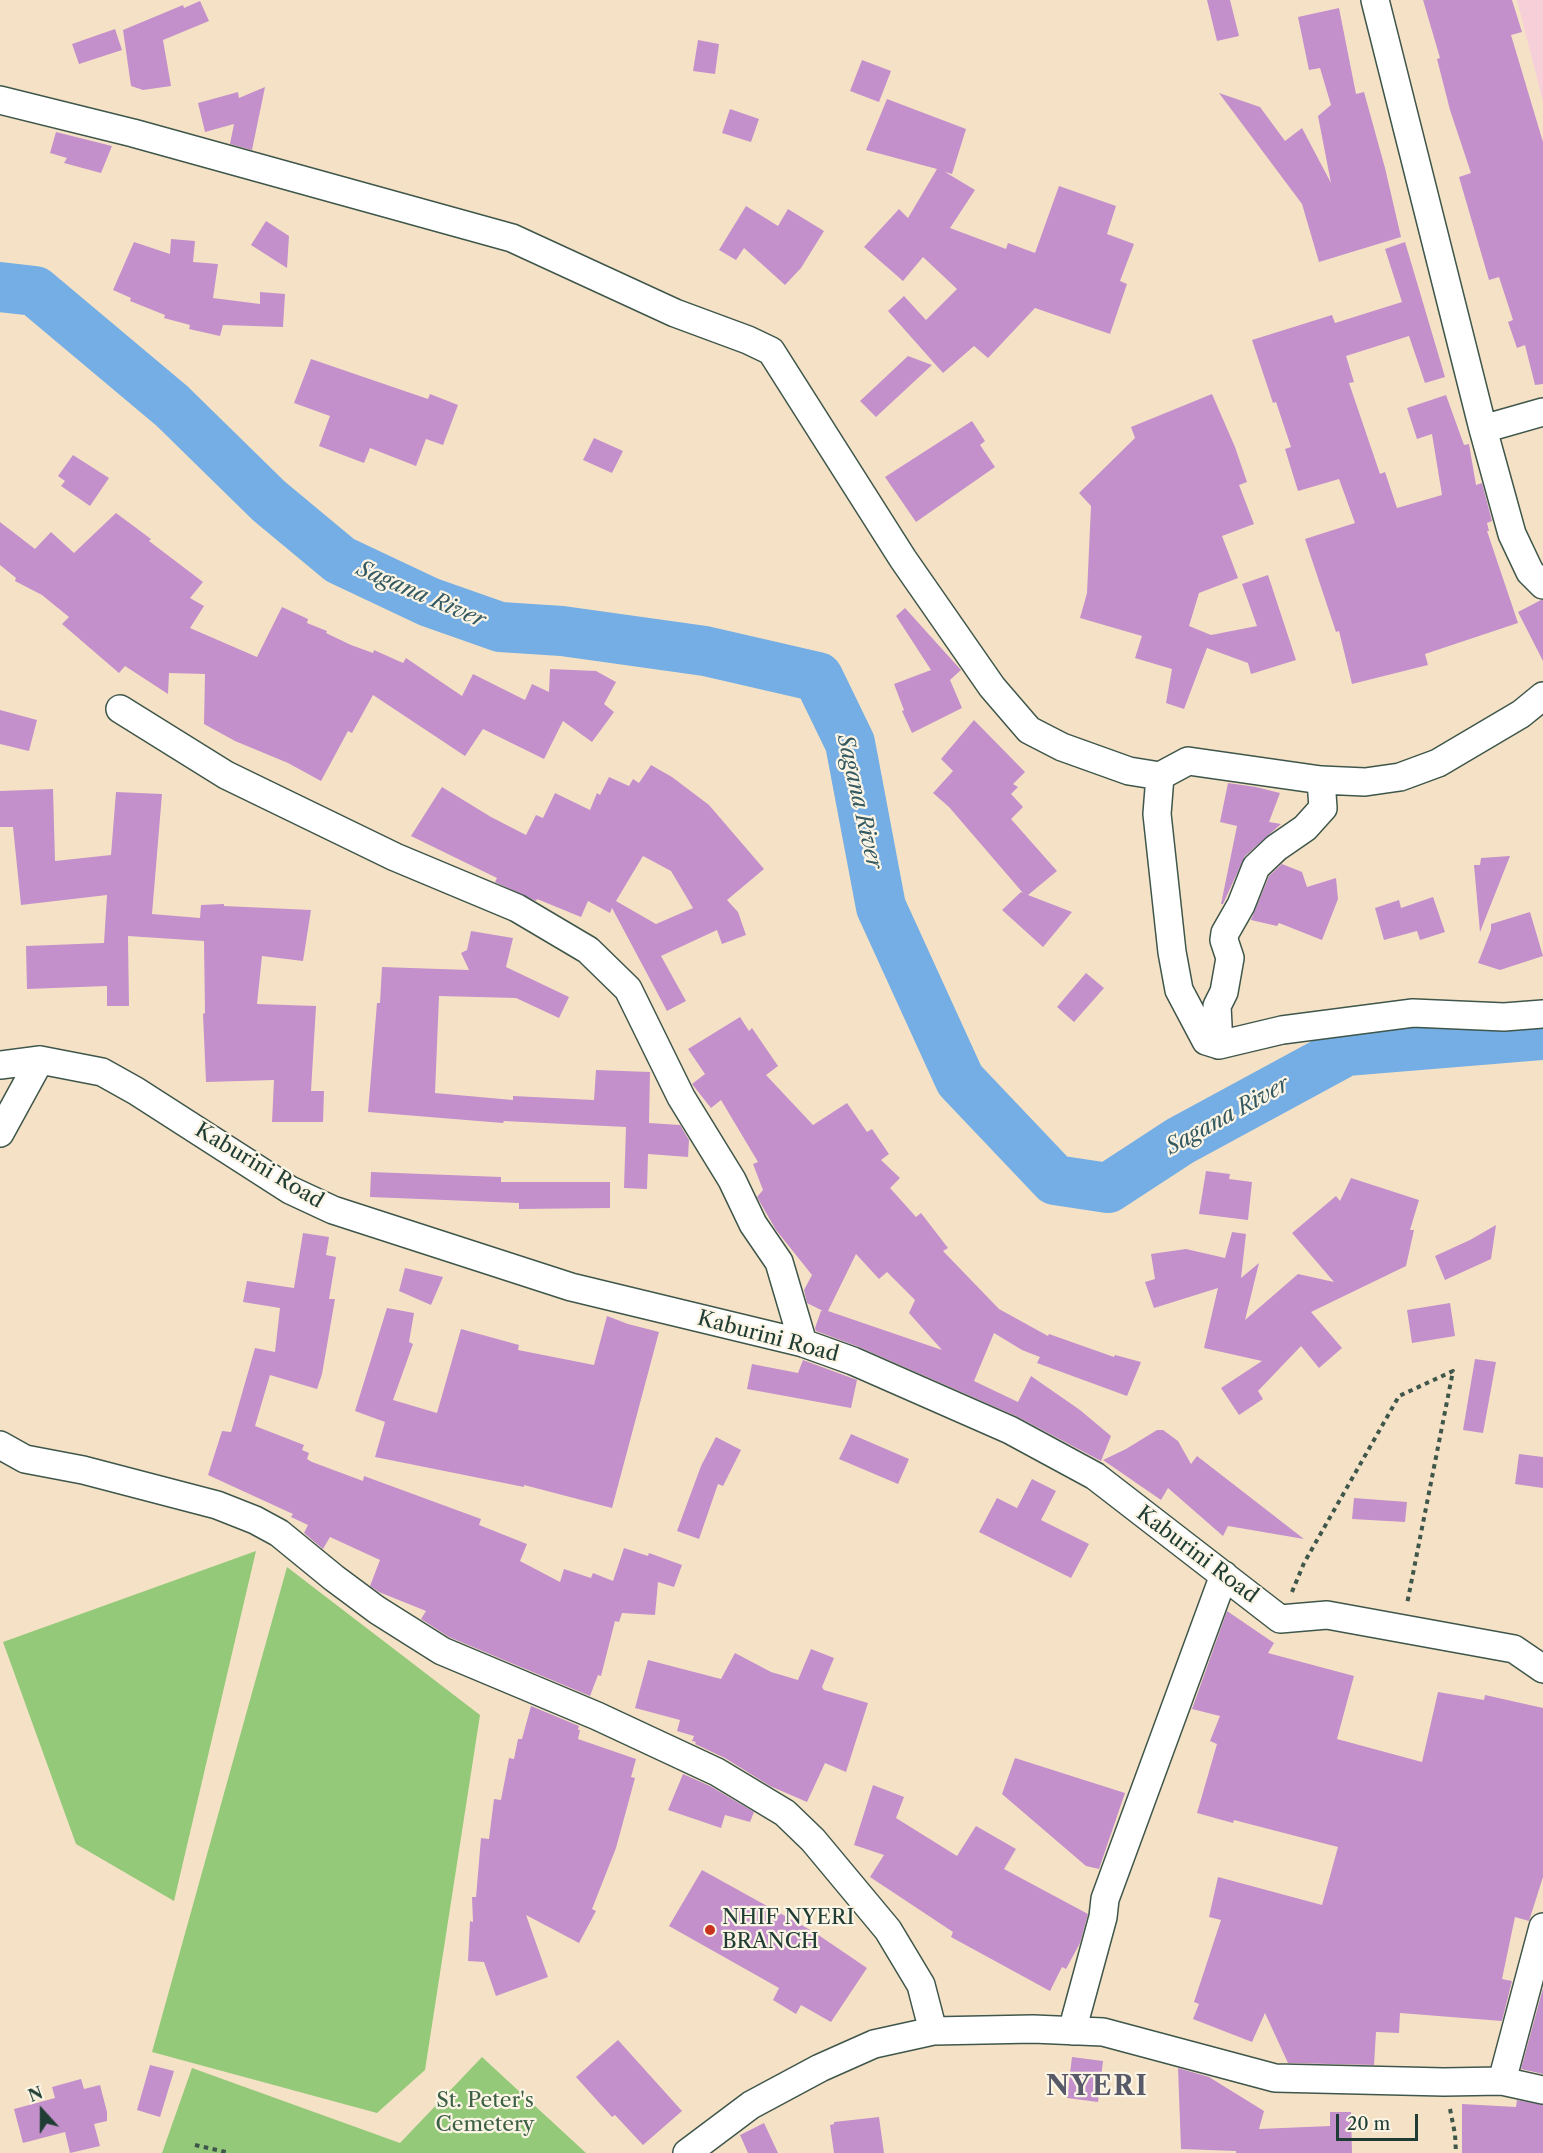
<!DOCTYPE html>
<html>
<head>
<meta charset="utf-8">
<style>
  body { margin:0 }
  #map { position:relative; width:1543px; height:2153px; overflow:hidden; background:#f5e2c6; font-family:"Libre Caslon Text",serif }
  canvas { display:block }
  .north { position:absolute; left:12px; top:2081px; width:60px; height:60px; -webkit-text-stroke:4px #fcf5e5; paint-order:stroke; rotate:339deg; font-size:16px; font-weight:700; line-height:24px; text-align:center; color:#1f3d34 }
  .north::after { content:''; display:block; margin:auto; width:21px; height:27px; background:#1f3d34; clip-path:polygon(50% 0,100% 100%,50% 72%,0 100%) }
  .scale { position:absolute; left:1336px; top:2114px; width:82px; height:27px; box-sizing:border-box; border:3px solid #1f3d34; border-top:0; padding-left:8px; font-size:18px; line-height:21px; white-space:nowrap; color:#1f3d34; -webkit-text-stroke:4px #fcf5e5; paint-order:stroke }
</style>
</head>
<body>
<div id="map">
<canvas width="1543" height="2153"></canvas>
<div class="north">N</div>
<div class="scale">20 m</div>
</div>
<script>
const g = document.querySelector('canvas').getContext('2d');
g.lineJoin = 'round';
function fillPath(path, color) {
  g.fillStyle = color;
  g.fill(path, 'evenodd');
}
function toPath(rows) {
  const path = new Path2D();
  for (const r of rows) {
    path.moveTo(r[0], r[1]);
    for (let i = 2; i < r.length; i += 2) path.lineTo(r[i], r[i + 1]);
  }
  return path;
}
function stroke(path, color, width, dash) {
  g.strokeStyle = color;
  g.lineWidth = width;
  g.lineCap = dash ? 'butt' : 'round';
  g.setLineDash(dash || []);
  g.stroke(path);
}
function label(font, color, halo, rows, align = 'center') {
  g.font = font + ' "Libre Caslon Text",serif';
  g.lineWidth = 4.5;
  g.setLineDash([]);
  g.textBaseline = 'middle';
  g.strokeStyle = halo;
  g.fillStyle = color;
  for (const [text, x, y, turn = 0] of rows) {
    g.save();
    g.translate(x, y);
    g.rotate((+turn || 0) * Math.PI / 180);
    g.textAlign = isNaN(turn) ? turn : align;
    if (halo) g.strokeText(text, 0, 0);
    g.fillText(text, 0, 0);
    g.restore();
  }
}
const built = toPath([
  [1517,0,1543,0,1543,102]
]);
const green = toPath([
  [256,1551,174,1901,76,1844,3,1642],
  [287,1567,480,1715,425,2070,377,2113,152,2052],
  [482,2057,586,2153,162,2153,192,2068,400,2143]
]);
const river = toPath([
  [0,287,35,291,172,406,269,501,340,560,429,602,500,627,562,631,705,651,818,677,850,743,881,907,960,1080,1055,1180,1108,1188,1180,1141,1346,1051,1543,1035]
]);
const building = toPath([
  [1207,0,1230,0,1239,36,1217,41],
  [1423,0,1512,0,1522,32,1511,35,1543,142,1543,384,1535,385,1525,345,1517,348,1508,322,1513,320,1499,277,1489,280,1459,177,1471,173,1450,110,1437,59,1440,58],
  [200,1,209,21,163,40,171,86,143,90,131,86,123,30,183,5,184,8],
  [1339,8,1356,94,1364,92,1385,168,1401,237,1319,262,1302,204,1219,93,1260,107,1285,141,1302,128,1331,183,1318,116,1331,105,1320,68,1309,70,1298,17],
  [115,29,122,50,79,64,72,44],
  [698,40,719,44,715,74,693,71],
  [862,60,891,71,879,102,850,91],
  [265,87,252,150,230,144,234,124,205,132,198,103,238,92,239,98],
  [887,99,966,129,952,174,945,172,975,190,950,228,1006,249,1008,243,1035,253,1059,186,1116,206,1107,234,1134,244,1120,281,1127,284,1110,334,1035,308,988,358,974,346,943,373,888,311,904,296,926,320,957,289,923,257,903,281,864,247,899,209,908,218,937,169,866,150],
  [730,109,759,119,751,142,722,133],
  [56,132,112,146,101,173,64,163,67,158,50,153],
  [746,206,778,226,788,209,824,231,801,268,785,285,744,248,736,260,719,250],
  [266,221,289,236,287,268,251,245],
  [171,239,195,241,193,262,218,264,213,298,260,304,260,292,285,294,283,327,223,325,220,336,189,329,190,325,164,318,165,315,130,301,131,298,113,290,134,242,170,254],
  [1405,242,1445,377,1425,383,1409,336,1346,356,1354,382,1349,383,1380,474,1385,472,1397,508,1442,495,1432,434,1417,439,1407,408,1446,395,1464,445,1469,444,1476,485,1482,483,1492,521,1487,523,1489,531,1487,531,1518,623,1425,654,1428,665,1352,684,1339,631,1336,632,1305,539,1355,523,1339,479,1298,491,1285,449,1291,447,1276,402,1273,403,1252,340,1332,315,1335,323,1402,302,1385,249],
  [908,356,932,365,876,417,860,401],
  [311,359,428,399,430,394,458,405,443,445,426,439,416,466,370,448,364,463,319,446,330,416,294,403],
  [1212,394,1235,447,1247,482,1239,485,1254,524,1222,536,1238,578,1199,593,1189,626,1211,635,1257,626,1242,584,1268,575,1296,660,1251,674,1248,663,1207,648,1184,709,1166,703,1172,669,1135,658,1142,636,1080,618,1087,593,1091,506,1079,493,1135,438,1131,427],
  [972,421,985,441,980,445,995,467,916,522,885,477],
  [594,438,623,451,612,473,583,460],
  [73,455,109,478,90,506,61,486,65,481,58,476],
  [116,513,151,539,149,541,203,582,190,598,204,606,190,628,257,657,282,607,308,619,307,623,327,631,326,633,351,645,373,653,374,650,403,663,406,658,462,696,473,674,525,700,532,684,549,692,550,669,596,671,616,682,604,704,614,712,592,742,563,721,544,759,483,729,465,756,373,695,352,733,348,731,321,781,288,763,235,741,204,724,205,674,169,673,168,694,125,666,119,673,62,624,69,617,42,595,15,581,16,578,0,565,0,522,35,549,51,532,74,553],
  [1541,600,1543,600,1543,661,1518,612],
  [905,608,961,670,950,680,962,708,912,733,902,711,904,710,894,684,931,670,896,616],
  [0,710,37,720,29,751,0,744],
  [974,720,1025,772,1013,784,1018,787,1011,794,1023,807,1011,819,1057,871,1028,895,1072,912,1043,947,1002,910,1021,892,1023,893,949,807,933,793,953,771,941,759],
  [651,765,672,777,709,805,764,869,727,900,738,912,746,935,722,944,717,930,661,956,686,1001,667,1011,612,908,610,913,588,901,581,917,537,899,536,901,495,882,497,878,411,836,442,787,491,817,526,835,536,815,543,818,555,793,590,810,597,793,600,795,609,777,629,786,633,779,639,783],
  [643,856,671,871,693,908,656,924,616,901],
  [1228,783,1256,787,1280,793,1269,822,1281,824,1245,856,1223,904,1221,904,1237,826,1220,822],
  [53,789,55,861,111,855,116,792,162,794,152,914,200,918,201,905,224,904,224,906,311,910,303,961,262,956,257,1004,316,1006,311,1091,324,1091,323,1122,272,1122,274,1080,206,1082,203,1014,205,1013,204,941,128,936,129,1006,107,1006,107,986,27,989,26,946,104,943,107,895,21,905,13,827,0,827,0,791],
  [1510,856,1480,932,1474,865,1480,865,1481,858],
  [1282,864,1302,872,1307,887,1336,878,1338,899,1322,940,1279,923,1277,926,1251,920,1269,876],
  [1433,897,1445,932,1420,940,1417,931,1384,940,1375,908,1399,900,1401,908],
  [1530,912,1543,956,1500,970,1478,963,1491,930,1491,924],
  [471,931,513,938,506,967,569,997,559,1018,516,998,439,996,435,1093,513,1100,513,1096,594,1100,596,1070,650,1072,649,1123,680,1125,689,1140,688,1157,648,1154,647,1189,624,1188,626,1127,504,1121,503,1123,368,1112,377,1003,380,1003,382,967,469,970,461,953,467,950],
  [1086,973,1104,988,1074,1022,1057,1007],
  [740,1017,749,1031,752,1028,778,1066,766,1075,813,1125,847,1103,867,1132,872,1129,889,1154,881,1160,900,1178,890,1188,916,1217,921,1213,948,1248,943,1251,999,1309,1048,1336,1049,1334,1114,1357,1115,1355,1141,1362,1127,1396,1037,1363,1040,1357,1022,1350,994,1333,974,1381,1018,1402,1031,1376,1080,1410,1111,1436,1101,1461,1016,1416,859,1347,816,1331,815,1328,821,1311,823,1311,807,1303,804,1290,812,1275,776,1230,757,1197,763,1190,753,1164,758,1162,721,1100,711,1108,692,1084,705,1074,688,1049],
  [856,1254,879,1279,887,1272,915,1300,909,1313,942,1350,828,1311],
  [1206,1171,1230,1174,1229,1179,1252,1182,1248,1220,1199,1214],
  [371,1172,501,1177,501,1182,610,1182,610,1208,519,1209,519,1203,370,1197],
  [1351,1178,1419,1200,1410,1230,1414,1230,1406,1266,1311,1312,1342,1348,1319,1368,1301,1346,1258,1391,1263,1399,1239,1415,1221,1388,1262,1361,1204,1348,1218,1288,1154,1308,1145,1282,1155,1279,1151,1254,1186,1249,1225,1258,1232,1232,1246,1234,1241,1278,1259,1263,1245,1320,1298,1274,1334,1282,1292,1233,1336,1196,1340,1201],
  [1496,1225,1491,1259,1445,1280,1435,1256,1470,1240],
  [303,1233,329,1237,326,1255,336,1257,329,1299,335,1299,322,1374,317,1389,270,1375,255,1426,304,1445,302,1450,309,1453,307,1459,312,1462,363,1481,364,1476,481,1519,479,1525,527,1544,520,1561,560,1582,564,1569,591,1578,593,1573,613,1581,624,1548,648,1556,649,1553,682,1565,674,1587,658,1582,655,1615,622,1613,619,1622,615,1621,601,1676,598,1675,590,1696,449,1637,421,1619,426,1611,379,1592,370,1586,380,1560,330,1537,323,1549,304,1533,308,1525,291,1517,293,1514,208,1475,222,1431,231,1432,255,1348,275,1352,280,1308,243,1302,247,1281,294,1288],
  [405,1268,443,1277,431,1305,399,1291],
  [1450,1303,1455,1336,1412,1343,1407,1310],
  [387,1308,414,1313,409,1342,413,1344,393,1400,437,1413,461,1329,519,1345,518,1350,594,1365,607,1316,628,1324,659,1332,612,1508,524,1485,524,1487,375,1457,385,1422,355,1411],
  [1475,1359,1496,1362,1483,1433,1463,1430],
  [803,1360,857,1380,851,1408,747,1389,752,1364,798,1373],
  [1157,1430,1163,1430,1178,1441,1191,1464,1197,1456,1304,1539,1228,1526,1223,1536,1168,1488,1161,1500,1103,1460,1126,1449],
  [851,1434,909,1459,898,1484,839,1459],
  [716,1437,741,1450,723,1486,718,1484,699,1539,677,1531,701,1466],
  [1519,1454,1543,1457,1543,1488,1515,1484],
  [1032,1479,1056,1491,1041,1520,1089,1544,1071,1578,979,1532,997,1498,1017,1508],
  [1354,1498,1407,1502,1405,1522,1352,1519],
  [1227,1611,1274,1643,1268,1653,1354,1676,1337,1739,1422,1762,1438,1692,1484,1700,1485,1695,1543,1708,1543,1877,1529,1921,1515,1917,1502,1979,1512,1981,1502,2021,1400,2013,1399,2033,1376,2032,1374,2065,1288,2063,1265,2013,1252,2042,1193,2019,1199,2004,1194,2002,1221,1920,1209,1917,1218,1877,1322,1905,1338,1847,1234,1820,1233,1823,1197,1813,1217,1744,1210,1741,1220,1716,1192,1709],
  [811,1649,834,1658,822,1687,824,1690,868,1703,846,1772,825,1763,807,1802,770,1786,725,1758,695,1744,696,1742,692,1741,694,1736,677,1731,680,1720,635,1708,648,1660,721,1679,735,1653,771,1672,798,1680],
  [531,1706,579,1726,578,1730,580,1730,578,1739,636,1759,631,1777,635,1778,616,1848,592,1909,596,1911,579,1943,526,1915,548,1977,496,1996,484,1962,468,1961,470,1921,473,1922,472,1897,476,1897,481,1838,489,1839,494,1799,501,1800,509,1758,514,1759,518,1739,522,1739],
  [1015,1758,1125,1793,1099,1869,1086,1866,1002,1794],
  [683,1774,710,1786,754,1812,750,1822,725,1815,721,1828,668,1810],
  [873,1785,904,1797,896,1818,957,1856,976,1826,1016,1849,1004,1869,1088,1914,1080,1943,1066,1969,1062,1967,1050,1991,951,1937,953,1932,870,1877,884,1855,854,1845],
  [702,1870,814,1932,867,1968,831,2022,801,2005,796,2014,773,2000,779,1988,669,1926],
  [1543,1988,1543,2074,1521,2069],
  [618,2040,682,2111,643,2145,615,2115,612,2117,576,2077],
  [1072,2057,1103,2061,1098,2102,1067,2098],
  [150,2065,174,2071,160,2117,137,2110],
  [1178,2068,1209,2077,1264,2111,1259,2129,1330,2126,1330,2112,1351,2112,1352,2153,1236,2153,1236,2151,1181,2149],
  [81,2079,84,2089,100,2085,107,2112,107,2121,94,2124,100,2146,70,2153,65,2132,23,2143,14,2109,55,2098,52,2087],
  [1517,2100,1543,2105,1543,2153,1462,2153,1462,2104,1516,2107],
  [879,2117,884,2153,834,2153,830,2125,834,2124,834,2122],
  [764,2123,778,2153,748,2153,740,2135]
]);
const path = toPath([
  [1292,1592,1304,1563,1399,1396,1453,1371,1407,1604],
  [1450,2109,1455,2134,1456,2153],
  [195,2145,230,2153]
]);
const minor = toPath([
  [1375,0,1483,429,1512,534,1530,572,1543,585],
  [0,100,133,133,512,238,675,313,748,340,771,351,903,559,992,687,1029,730,1062,747,1129,771,1160,776,1188,761,1321,780,1365,782,1400,777,1438,763,1521,714,1543,696],
  [1483,429,1543,412],
  [120,709,226,775,395,857,517,908,588,950,628,989,681,1097,732,1180,753,1224,779,1262,803,1343],
  [1160,776,1157,814,1172,952,1179,990,1206,1041,1219,1045,1282,1030,1413,1013,1504,1017,1543,1014],
  [1219,1045,1217,1006,1224,992,1230,958,1224,940,1225,933,1241,905,1256,867,1276,848,1305,828,1323,808,1321,780],
  [0,1065,40,1060,102,1072,136,1091,290,1190,333,1210,571,1287,803,1343,853,1361,1010,1430,1095,1476,1280,1619,1327,1615,1514,1649,1543,1669],
  [0,1133,40,1060],
  [0,1445,25,1459,83,1470,217,1505,255,1520,279,1533,334,1578,377,1610,442,1651,597,1716,717,1772,785,1813,813,1840,888,1930,921,1985,933,2031],
  [1072,2031,1103,1917,1105,1899,1224,1575],
  [1502,2081,1543,1927],
  [687,2153,751,2105,820,2068,874,2044,933,2031,1033,2029,1103,2032,1275,2078,1444,2082,1502,2081,1543,2090]
]);
const markers = [
  [710,1930,6,"#c8321e"]
];
const streetNames = [
  ["Kaburini Road",259,1166,31],
  ["Kaburini Road",768,1337,15],
  ["Kaburini Road",1197,1555,37]
];
const poiNames = [
  ["NHIF NYERI",722,1918],
  ["BRANCH",722,1942]
];
const parkNames = [
  ["St. Peter's",485,2101],
  ["Cemetery",485,2125]
];
const waterNames = [
  ["Sagana River",421,595,23],
  ["Sagana River",859,802,77],
  ["Sagana River",1228,1116,-29]
];
const districtNames = [
  ["NYERI",1097,2087]
];
fillPath(built, '#f6cfd8');
fillPath(green, '#94c97a');
stroke(river, '#74aee4', 50);
fillPath(building, '#c390cb');
stroke(minor, '#3f564a', 30);
stroke(path, '#3f564a', 4, [4.5, 4.5]);
stroke(minor, '#fff', 27);
for (const [x, y, r, color] of markers) {
  const dot = new Path2D();
  dot.arc(x, y, r, 0, 2 * Math.PI);
  g.fillStyle = color;
  g.fill(dot);
  stroke(dot, '#fcf5e5', 2);
}
label('21px', '#1f3d34', '#fcf5e5', streetNames);
label('21px', '#1f3d34', '#fcf5e5', poiNames, 'left');
label('21px', '#3c6046', '#fcf5e5', parkNames);
label('italic 22px', '#345960', '#fcf5e5', waterNames);
g.letterSpacing = '1.5px';
label('bold 27px', '#585a69', '#fcf5e5', districtNames);
g.letterSpacing = '0px';
</script>
</body>
</html>
